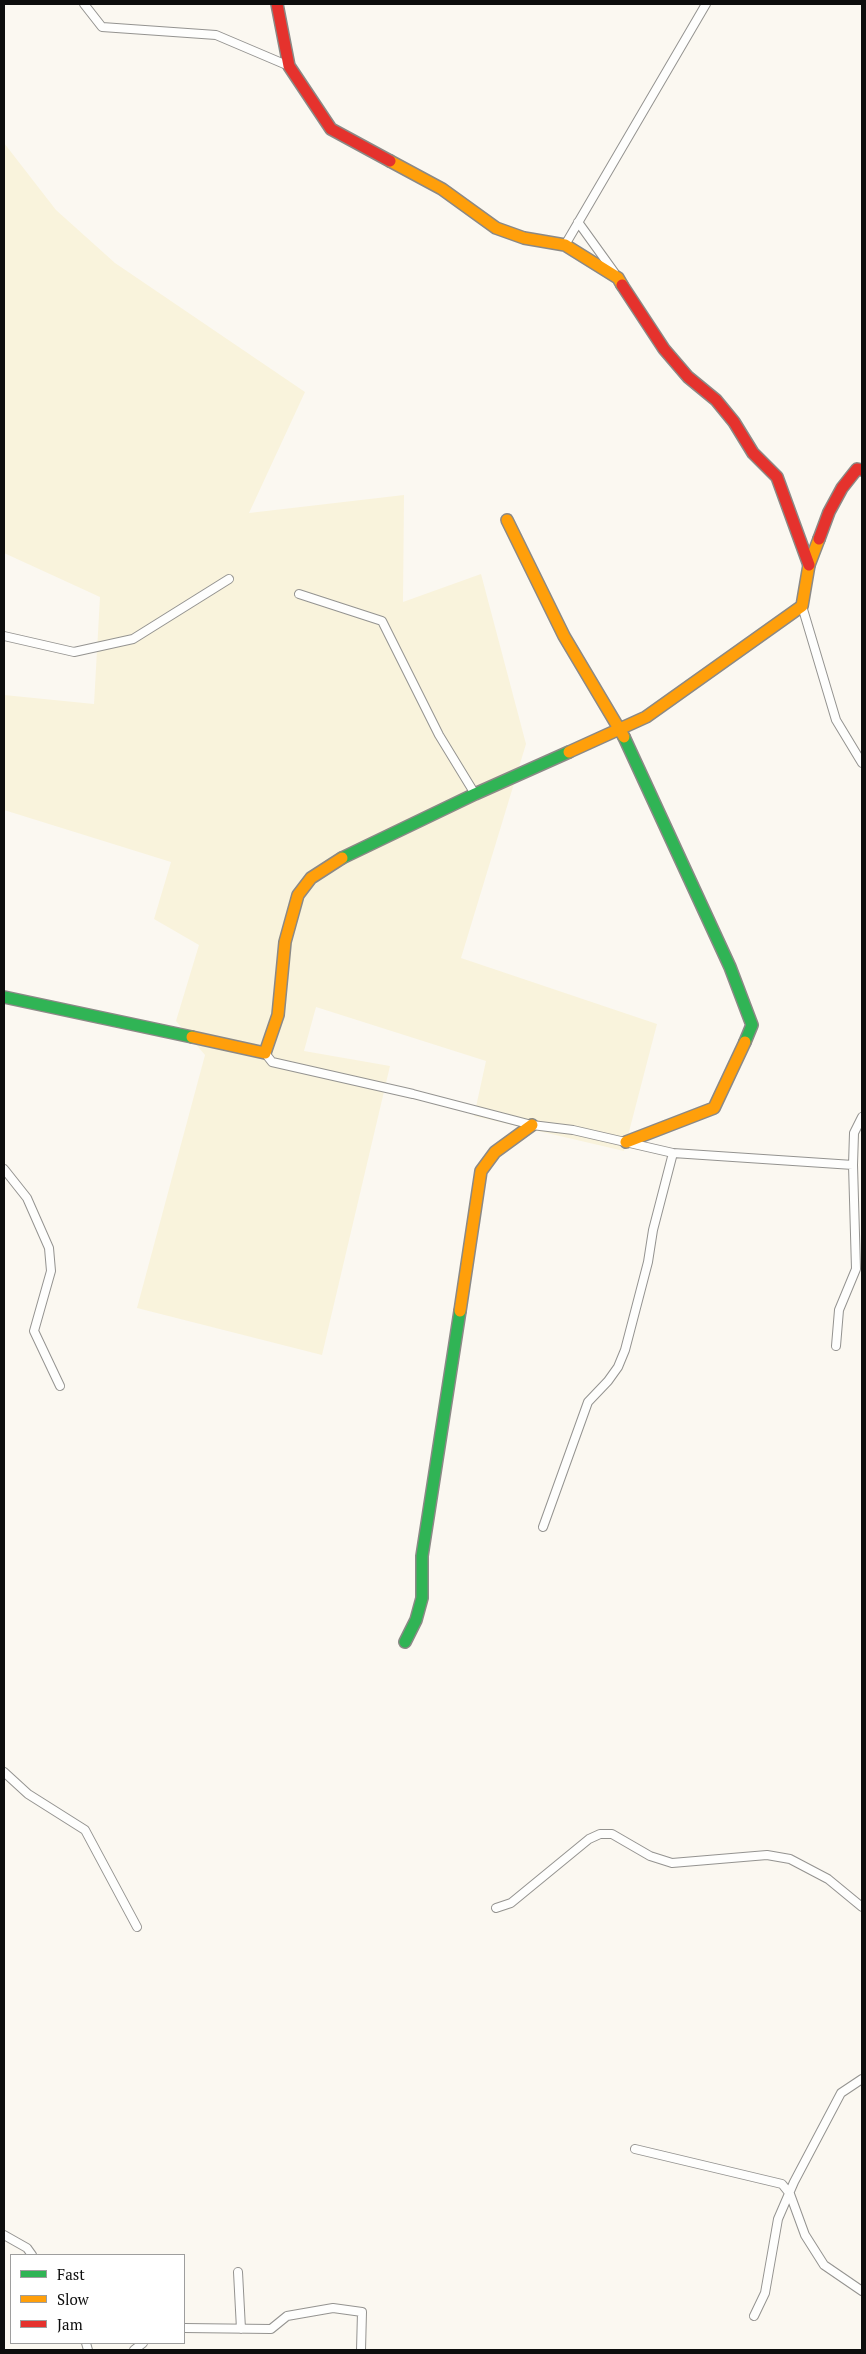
<!DOCTYPE html>
<html>
<head>
<meta charset="utf-8">
<style>
  body { margin:0 }
  #map { position:relative; width:866px; height:2354px; overflow:hidden; background:#fbf8f1; font-family:"PT Serif",serif }
  canvas { display:block }
  .frame { position:absolute; inset:0; border:5px solid #0d0d0d; pointer-events:none }
  .legend { position:absolute; left:10px; top:2254px; width:175px; height:90px; box-sizing:border-box; background:#fff; border:1px solid #9e9e9e; margin:0; padding:6px 9px; list-style:none; font-size:15px; color:#0d0d0d }
  .legend li { display:flex; align-items:center; gap:10px; height:25px }
  .legend b { width:25px; border:1px solid #9e9e9e }
</style>
</head>
<body>
<div id="map">
<canvas width="866" height="2354"></canvas>
<div class="frame"></div>
<ul class="legend">
<li><b style="height:6px;background:#30b455"></b>Fast</li>
<li><b style="height:6px;background:#ff9f0a"></b>Slow</li>
<li><b style="height:6px;background:#e5322d"></b>Jam</li>
</ul>
</div>
<script>
const g = document.querySelector('canvas').getContext('2d');
g.lineJoin = 'round';
function fillPath(path, color) {
  g.fillStyle = color;
  g.fill(path, 'evenodd');
}
function toPath(rows) {
  const path = new Path2D();
  for (const r of rows) {
    path.moveTo(r[0], r[1]);
    for (let i = 2; i < r.length; i += 2) path.lineTo(r[i], r[i + 1]);
  }
  return path;
}
function stroke(path, color, width, dash) {
  g.strokeStyle = color;
  g.lineWidth = width;
  g.lineCap = dash ? 'butt' : 'round';
  g.setLineDash(dash || []);
  g.stroke(path);
}
const farmland = toPath([
  [4,143,56,210,115,263,305,392,249,513,404,495,403,602,481,574,526,744,461,958,657,1024,624,1151,474,1116,486,1061,316,1007,304,1051,390,1066,322,1355,137,1308,205,1055,176,1021,199,945,154,919,171,862,4,810,4,695,94,704,100,597,4,553]
]);
const street = toPath([
  [84,4,102,27,216,35,289,66],
  [578,222,614,272],
  [565,245,706,4],
  [299,594,382,621,439,735,475,794],
  [802,606,836,720,862,763],
  [4,636,74,652,133,639,229,579],
  [265,1053,272,1062,413,1094,532,1125,573,1130,673,1153,853,1165,854,1133,862,1117],
  [4,1169,27,1198,49,1248,51,1271,34,1331,60,1386],
  [836,1346,839,1310,856,1269,853,1165],
  [543,1527,588,1402,608,1381,618,1367,625,1350,648,1262,653,1230,673,1153],
  [4,1772,28,1794,85,1830,137,1927],
  [496,1908,511,1903,589,1839,600,1834,612,1834,650,1856,672,1863,767,1855,790,1859,828,1879,862,1907],
  [635,2149,782,2184,790,2194,805,2235,824,2265,862,2291],
  [4,2235,27,2248,32,2255],
  [238,2272,241,2329],
  [754,2316,765,2293,778,2219,794,2182,841,2093,862,2079],
  [184,2328,271,2329,287,2316,333,2308,362,2312,361,2350],
  [86,2343,88,2350],
  [134,2350,143,2343]
]);
const fast = toPath([
  [624,737,730,967,752,1025,745,1042],
  [342,858,475,794,569,752],
  [4,997,192,1037],
  [405,1642,416,1620,422,1598,422,1556,460,1311]
]);
const slow = toPath([
  [390,161,442,189,496,228,524,238,565,245,618,278,622,285],
  [507,520,564,636,624,737],
  [569,752,646,717,802,606,809,565,819,539],
  [192,1037,265,1053,278,1015,285,942,298,895,311,878,342,858],
  [626,1142,714,1108,745,1042],
  [460,1311,481,1171,495,1152,532,1125]
]);
const jam = toPath([
  [277,4,289,66,331,129,390,161],
  [622,285,664,349,688,377,716,400,734,422,753,453,777,477,809,565],
  [819,539,829,512,842,488,857,469,862,470]
]);
fillPath(farmland, '#f9f3dc');
stroke(street, '#949390', 10);
stroke(fast, '#8b8986', 14);
stroke(slow, '#8b8986', 14);
stroke(jam, '#8b8986', 14);
stroke(street, '#fefefd', 8);
stroke(fast, '#30b455', 11);
stroke(slow, '#ff9f0a', 11);
stroke(jam, '#e5322d', 11);
</script>
</body>
</html>
